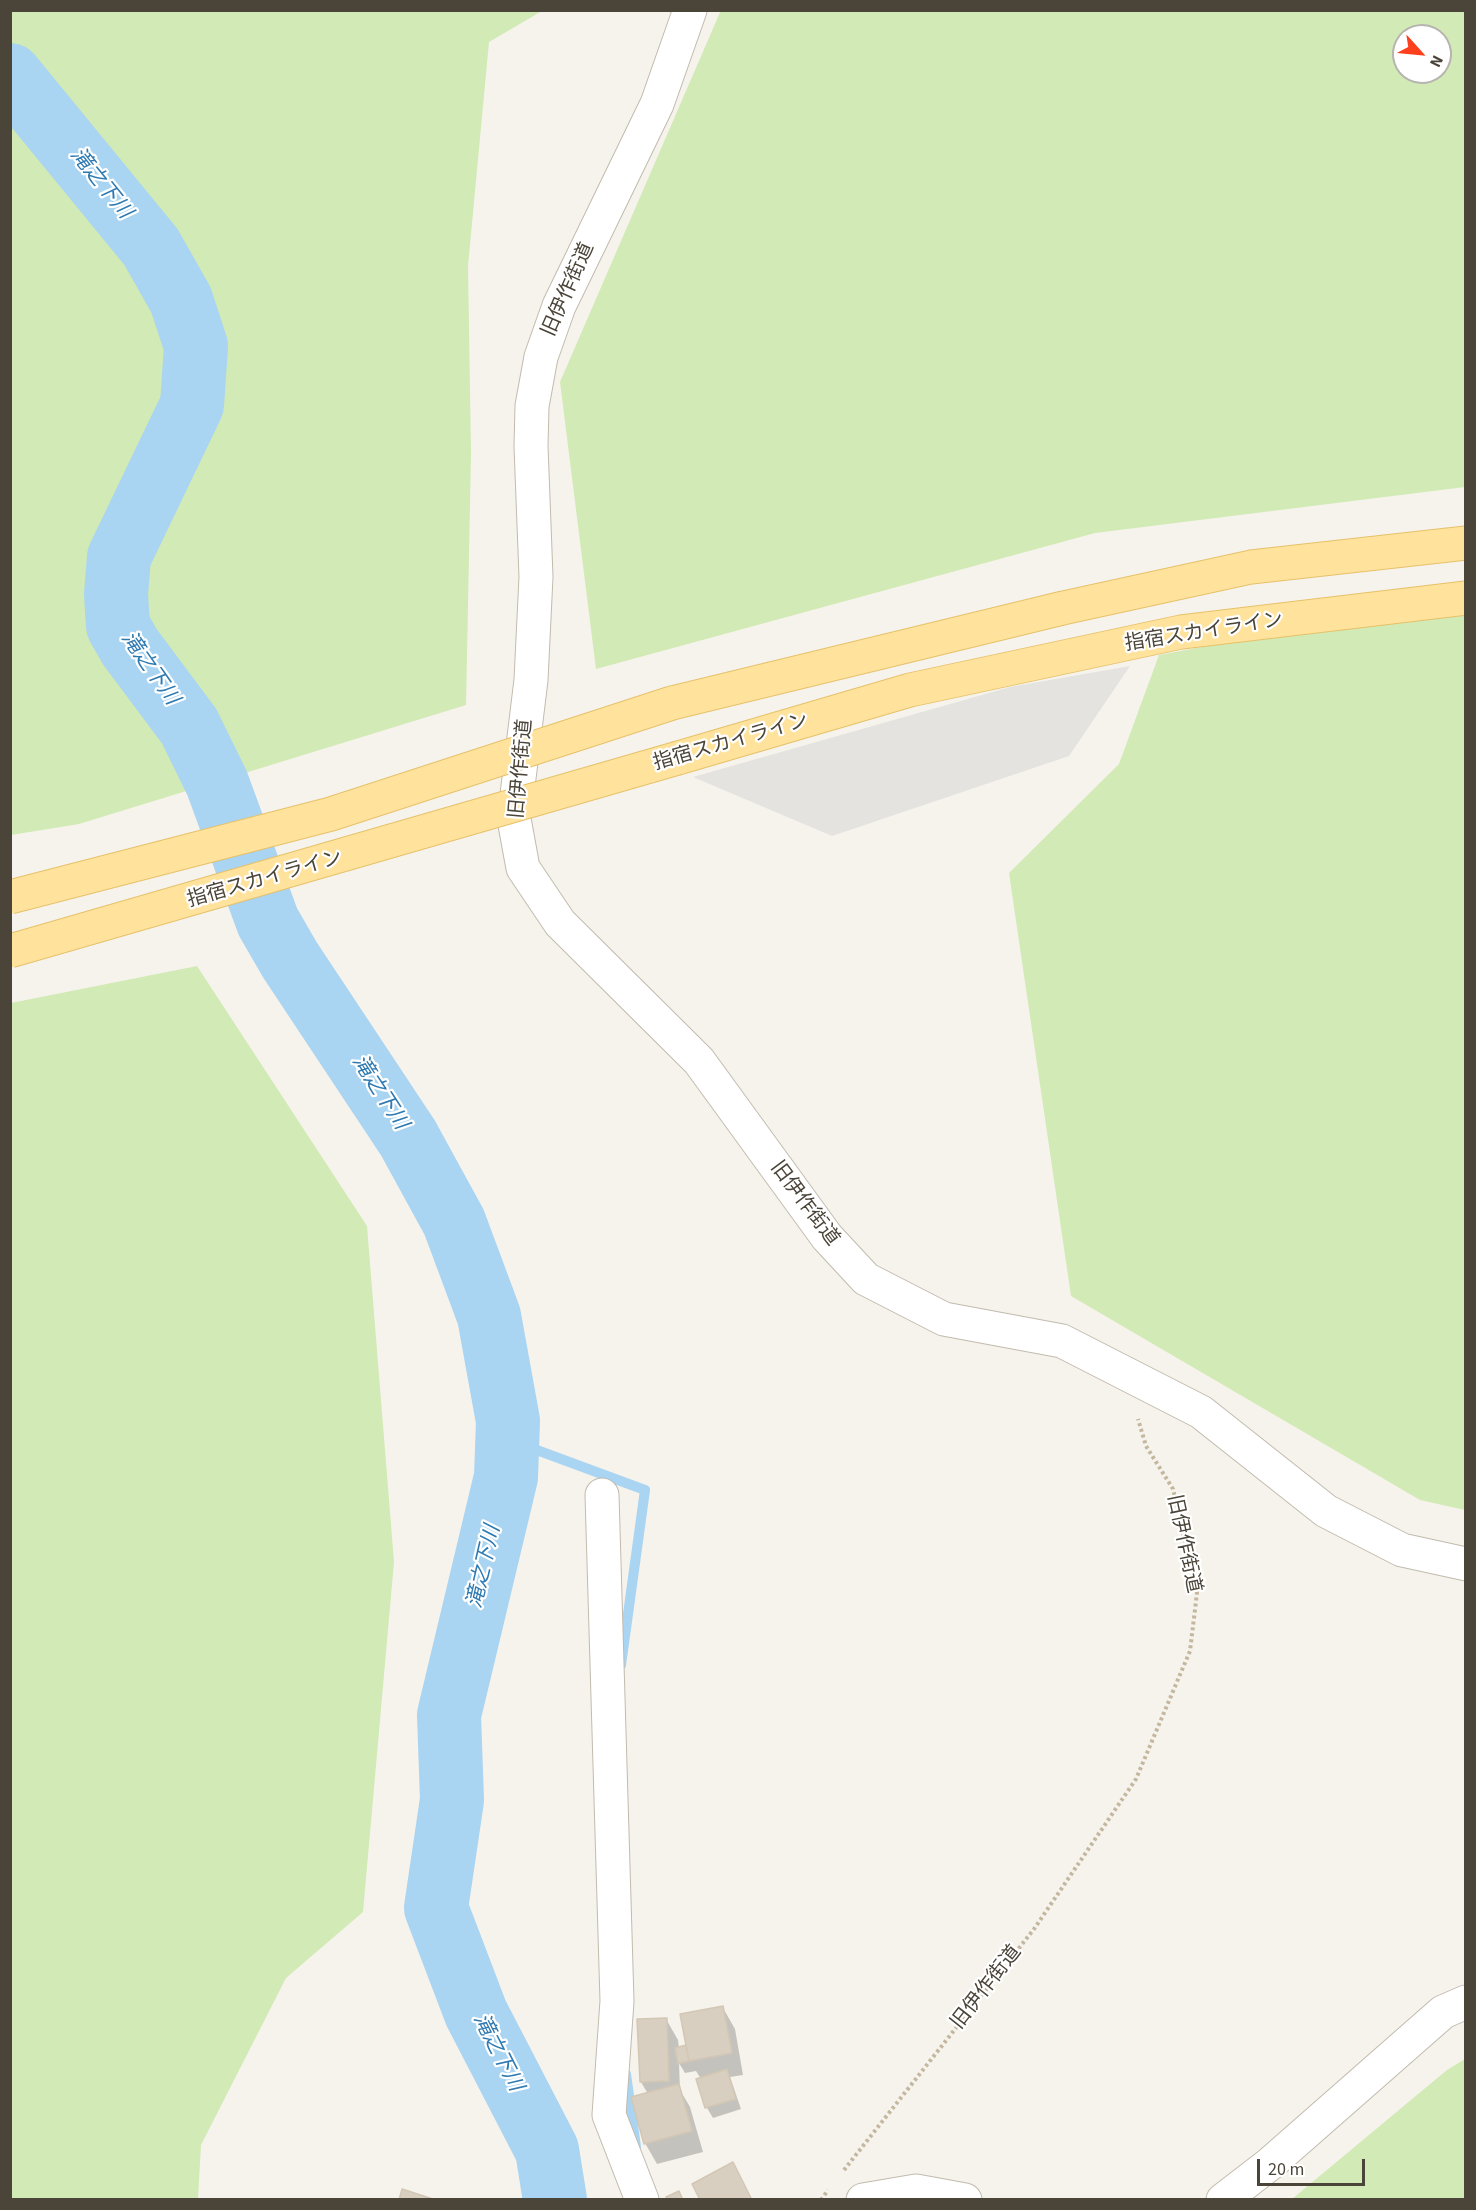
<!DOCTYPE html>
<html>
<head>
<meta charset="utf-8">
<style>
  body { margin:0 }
  #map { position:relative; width:1476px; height:2210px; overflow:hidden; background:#f6f3ec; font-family:"Source Sans 3",sans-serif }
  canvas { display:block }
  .frame { position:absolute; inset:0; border:12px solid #4b4439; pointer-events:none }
  .north { position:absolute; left:1392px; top:24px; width:60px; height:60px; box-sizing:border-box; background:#fff; border:2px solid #b7b4b0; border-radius:50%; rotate:117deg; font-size:16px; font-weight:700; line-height:24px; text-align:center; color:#4b4439 }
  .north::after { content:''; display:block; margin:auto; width:21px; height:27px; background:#fc3f1d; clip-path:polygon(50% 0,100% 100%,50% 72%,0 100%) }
  .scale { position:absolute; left:1257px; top:2159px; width:108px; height:27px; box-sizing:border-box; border:3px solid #4b4439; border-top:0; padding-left:8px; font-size:18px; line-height:21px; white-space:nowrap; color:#4b4439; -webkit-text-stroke:4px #fff; paint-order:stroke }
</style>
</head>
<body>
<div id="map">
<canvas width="1476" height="2210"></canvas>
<div class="frame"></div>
<div class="north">N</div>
<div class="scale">20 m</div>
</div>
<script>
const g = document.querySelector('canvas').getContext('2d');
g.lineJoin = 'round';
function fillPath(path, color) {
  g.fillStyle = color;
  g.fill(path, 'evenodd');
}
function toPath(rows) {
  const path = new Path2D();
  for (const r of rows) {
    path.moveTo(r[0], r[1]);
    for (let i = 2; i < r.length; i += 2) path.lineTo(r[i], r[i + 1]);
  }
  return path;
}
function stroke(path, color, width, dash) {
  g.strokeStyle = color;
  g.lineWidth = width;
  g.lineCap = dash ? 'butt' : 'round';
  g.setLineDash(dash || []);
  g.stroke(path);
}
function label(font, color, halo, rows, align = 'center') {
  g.font = font + ' "Source Sans 3","Noto Sans JP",sans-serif';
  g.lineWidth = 4.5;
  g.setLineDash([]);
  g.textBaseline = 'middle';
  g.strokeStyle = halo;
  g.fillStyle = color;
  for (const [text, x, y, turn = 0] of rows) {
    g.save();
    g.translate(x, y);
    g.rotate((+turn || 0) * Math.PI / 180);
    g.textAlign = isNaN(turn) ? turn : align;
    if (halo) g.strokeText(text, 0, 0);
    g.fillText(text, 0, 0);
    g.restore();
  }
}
const green = toPath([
  [11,10,542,11,489,42,468,266,471,453,466,705,79,824,11,835],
  [721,10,1465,11,1465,487,1095,533,596,669,560,382],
  [1404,36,1440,36,1440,72,1404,72],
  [1465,612,1465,1510,1420,1500,1071,1296,1009,873,1119,764,1159,655,1368,616],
  [197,966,367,1226,394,1562,363,1912,286,1978,201,2145,198,2199,11,2199,11,1003],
  [1465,2059,1465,2199,1292,2199,1447,2070]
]);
const parking = toPath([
  [1130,666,1069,756,832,836,693,777,1010,687]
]);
const shadow = toPath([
  [723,2008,735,2029,743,2075,730,2077,741,2109,713,2118,707,2108,698,2080,701,2079,696,2071,685,2073,679,2063,680,2090,690,2107,703,2152,657,2164,645,2143,648,2094,641,2082,666,2019,678,2040,679,2048,688,2046]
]);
const stream = toPath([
  [507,1439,645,1490,621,1665],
  [626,2074,636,2147]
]);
const river = toPath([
  [10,75,151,247,181,300,196,346,192,405,119,557,116,594,118,626,130,647,189,726,217,783,268,922,290,960,408,1138,454,1222,489,1316,508,1421,506,1477,449,1715,452,1800,436,1908,476,2013,547,2150,555,2200]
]);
const building = toPath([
  [723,2006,732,2053,689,2061,680,2014,723,2006],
  [667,2018,669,2081,640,2082,637,2019,667,2018],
  [686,2045,689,2061,678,2064,675,2048,686,2045],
  [727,2069,736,2099,705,2108,696,2079,727,2069],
  [679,2084,692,2131,644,2144,631,2097,679,2084],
  [733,2162,752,2200,700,2200,692,2184,733,2162],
  [402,2189,436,2200,399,2200,402,2189],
  [679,2191,683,2200,667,2200,666,2197,679,2191]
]);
const path = toPath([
  [844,2170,1034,1929,1136,1779,1190,1651,1197,1593,1173,1489,1146,1446,1138,1419],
  [821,2200,828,2190]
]);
const minor = toPath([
  [690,10,657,104,559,306,541,357,532,406,531,446,536,577,531,680,514,819,523,868,560,923,699,1061,827,1237,866,1279,944,1319,1062,1341,1201,1412,1326,1511,1402,1550,1466,1564],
  [602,1495,617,2001,609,2115,642,2200],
  [863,2200,916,2191,965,2200],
  [1223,2200,1271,2163,1443,2012,1466,2002]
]);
const primary = toPath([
  [672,703,1063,608,1251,567,1466,543],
  [678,758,910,690,1181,632,1466,598]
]);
const primaryBridge = toPath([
  [10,897,331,814,672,703],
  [10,951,678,758]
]);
const streetNames = [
  ["旧伊作街道",569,290,-66],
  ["指宿スカイライン",1204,633,-9],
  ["指宿スカイライン",731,743,-16],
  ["旧伊作街道",522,769,-85],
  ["指宿スカイライン",265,880,-16],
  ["旧伊作街道",804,1204,53],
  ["旧伊作街道",1183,1544,78],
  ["旧伊作街道",987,1988,-52]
];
const waterNames = [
  ["滝之下川",100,184,51],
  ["滝之下川",149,669,55],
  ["滝之下川",379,1093,57],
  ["滝之下川",485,1567,-77],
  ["滝之下川",497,2053,63]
];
fillPath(green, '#d2eab5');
fillPath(parking, '#e5e3e0');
fillPath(shadow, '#0003');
stroke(stream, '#a9d4f2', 10);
stroke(river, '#a9d4f2', 64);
fillPath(building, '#d8cfc1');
stroke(building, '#d3c7b4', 1.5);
stroke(minor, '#c2bbae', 35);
stroke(primary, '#e6c16a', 35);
stroke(path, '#c4b79f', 4, [3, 3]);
stroke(minor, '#fff', 33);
stroke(primary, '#ffe39c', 33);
stroke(primaryBridge, '#e6c16a', 35, []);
stroke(primaryBridge, '#ffe39c', 33);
label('20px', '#4b4439', '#fff', streetNames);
label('italic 21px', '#2e7ab2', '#fff', waterNames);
</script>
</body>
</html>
